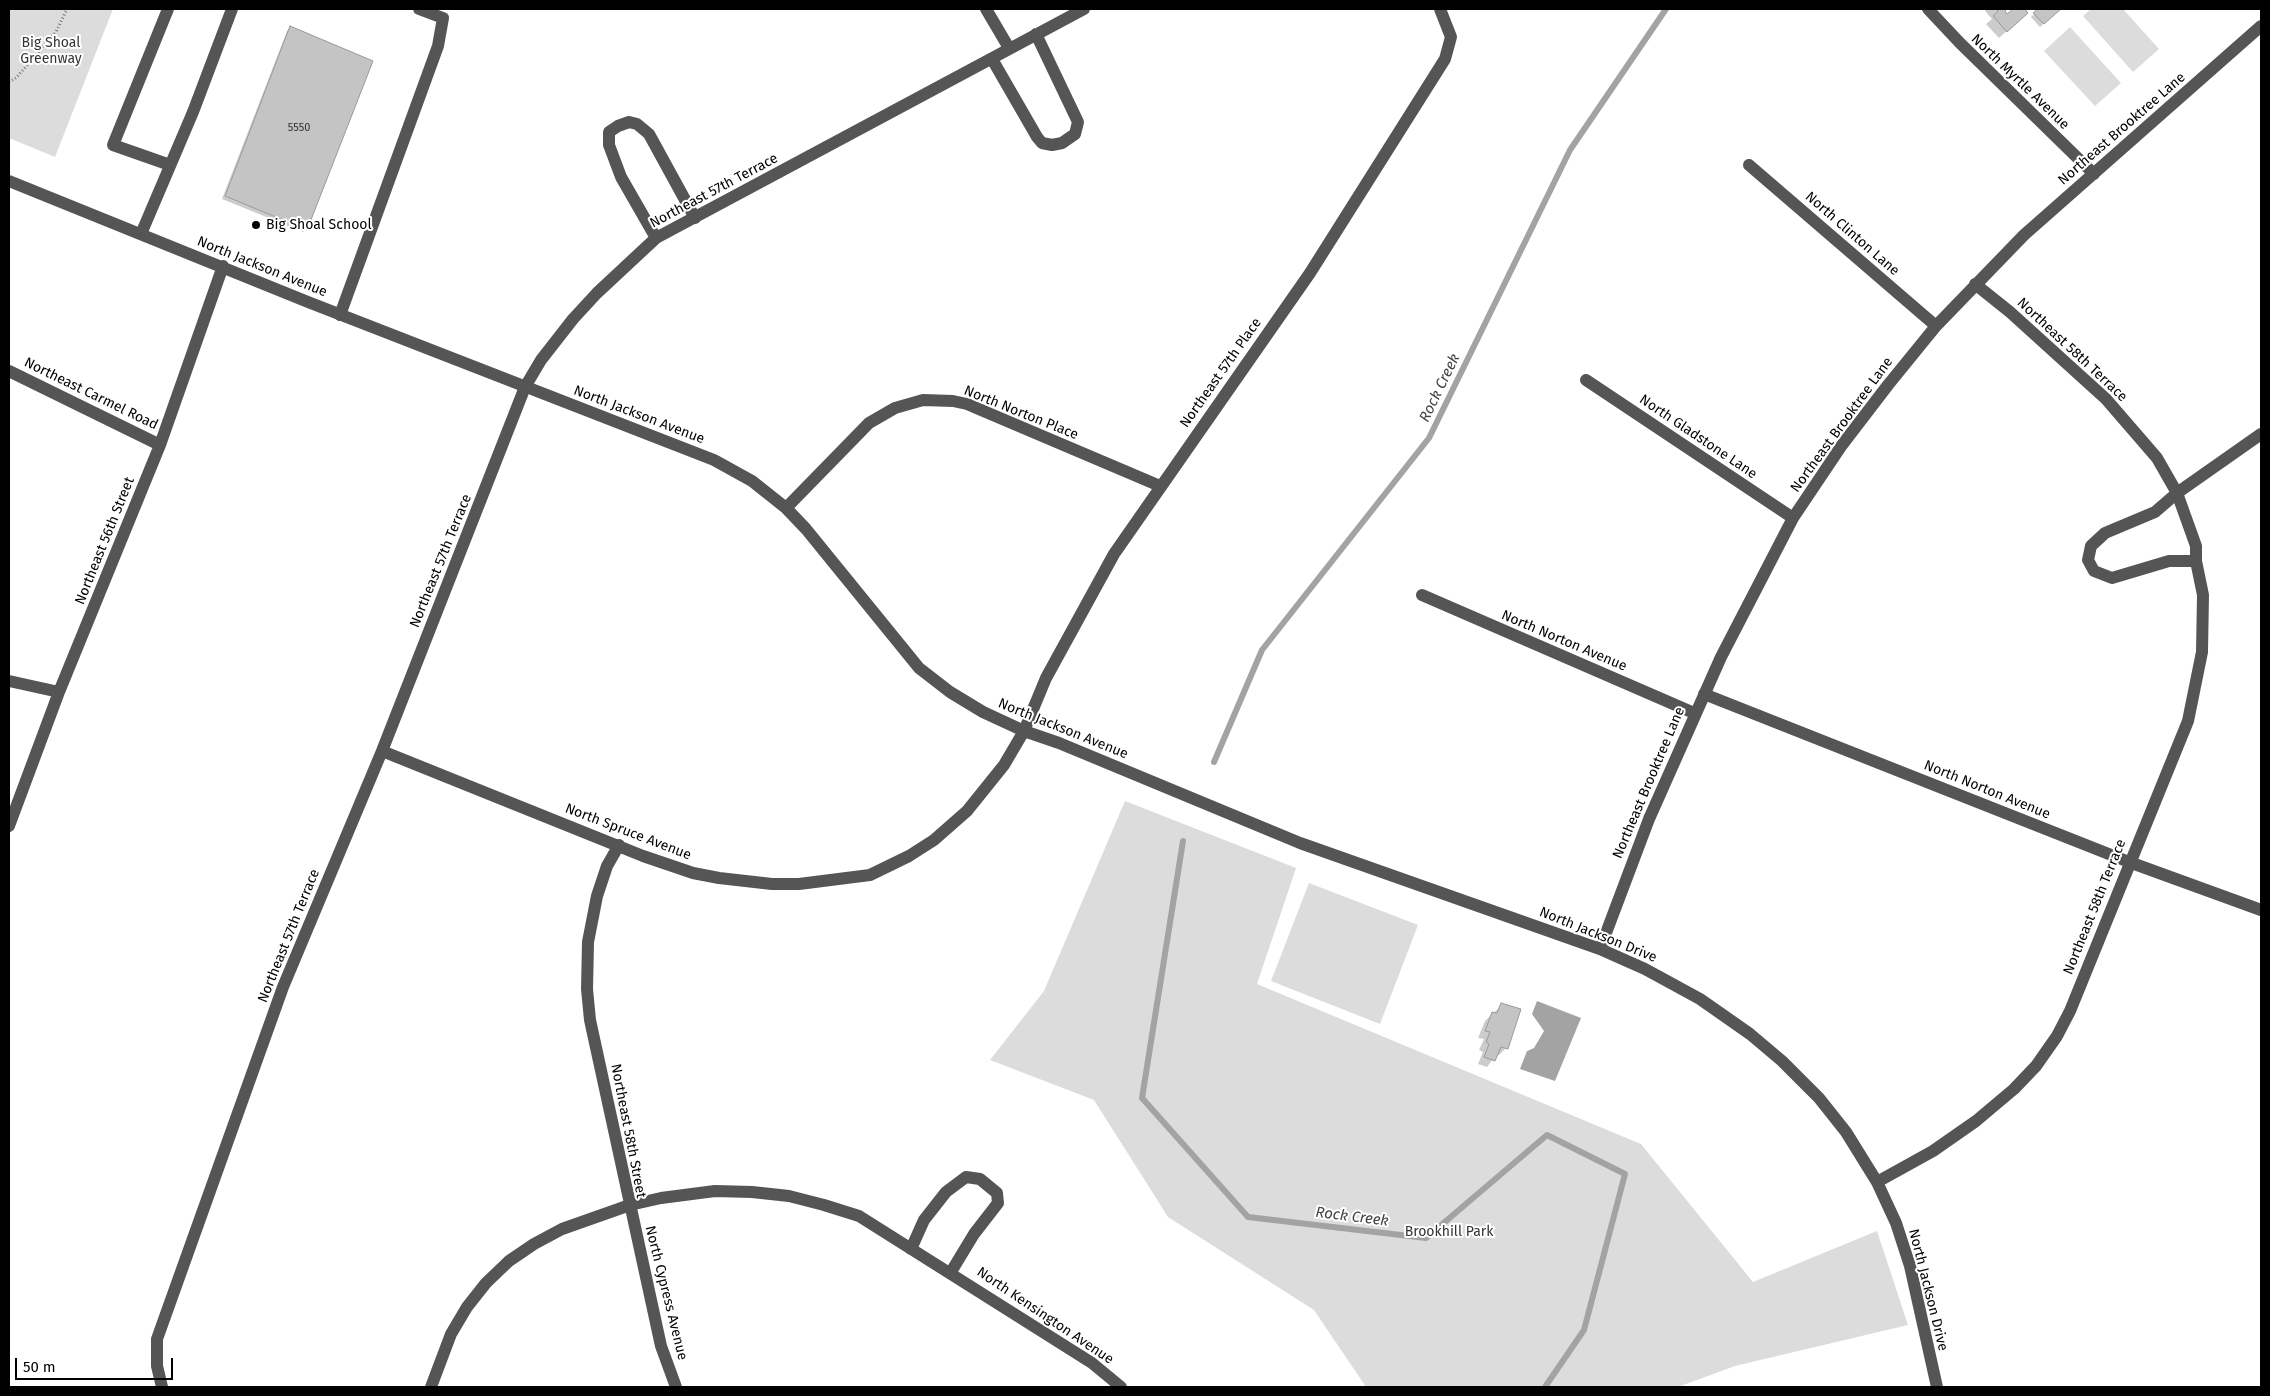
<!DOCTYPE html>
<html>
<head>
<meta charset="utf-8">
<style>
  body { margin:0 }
  #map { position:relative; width:2270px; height:1396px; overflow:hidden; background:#fff; font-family:"Fira Sans",sans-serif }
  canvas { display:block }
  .frame { position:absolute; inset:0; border:10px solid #000; pointer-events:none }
  .scale { position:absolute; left:15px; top:1358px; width:158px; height:22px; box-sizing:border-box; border:2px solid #000; border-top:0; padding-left:6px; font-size:15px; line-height:18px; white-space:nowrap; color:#000; -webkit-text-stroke:4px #fff; paint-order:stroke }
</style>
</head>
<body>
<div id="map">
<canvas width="2270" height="1396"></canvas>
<div class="frame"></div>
<div class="scale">50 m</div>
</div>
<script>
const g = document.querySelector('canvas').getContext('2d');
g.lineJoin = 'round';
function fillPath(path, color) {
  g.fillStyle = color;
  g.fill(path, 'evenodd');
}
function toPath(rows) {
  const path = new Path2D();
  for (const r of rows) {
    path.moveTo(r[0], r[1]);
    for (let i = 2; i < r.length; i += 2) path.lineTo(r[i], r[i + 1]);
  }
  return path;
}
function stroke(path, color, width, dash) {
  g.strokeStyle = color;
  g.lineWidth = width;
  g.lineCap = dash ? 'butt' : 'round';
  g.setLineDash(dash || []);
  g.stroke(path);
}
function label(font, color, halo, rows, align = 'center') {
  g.font = font + ' "Fira Sans",sans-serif';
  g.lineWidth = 4;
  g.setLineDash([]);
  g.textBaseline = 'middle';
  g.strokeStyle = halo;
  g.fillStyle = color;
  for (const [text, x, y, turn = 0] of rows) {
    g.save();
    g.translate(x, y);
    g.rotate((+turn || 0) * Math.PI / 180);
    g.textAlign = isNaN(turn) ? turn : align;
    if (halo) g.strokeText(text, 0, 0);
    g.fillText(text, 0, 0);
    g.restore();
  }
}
const green = toPath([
  [9,9,113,9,55,157,9,138],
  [2091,9,2123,9,2159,49,2133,72,2083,16],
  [2070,27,2121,83,2095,106,2044,51],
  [1125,801,1296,868,1257,984,1641,1144,1753,1282,1877,1231,1908,1325,1735,1366,1678,1387,1366,1387,1314,1310,1168,1217,1094,1100,990,1060,1044,991],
  [1309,883,1418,925,1380,1024,1271,981]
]);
const water = toPath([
  [1537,1001,1581,1018,1555,1081,1520,1069,1527,1051,1534,1048,1544,1031,1532,1014]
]);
const shadow = toPath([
  [1987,9,2005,9,2003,11,2007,15,2015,9,2023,9,2026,13,1999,38,1986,24,1992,19,1985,11],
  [2040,9,2060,9,2040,27,2031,17],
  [290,28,306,229,303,232,222,199,287,31],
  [1502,1005,1506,1048,1499,1055,1496,1055,1487,1067,1478,1064,1483,1052,1479,1050,1484,1039,1478,1038,1485,1021]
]);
const stream = toPath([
  [1214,762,1262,650,1429,438,1570,150,1666,9],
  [1183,841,1142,1098,1248,1217,1426,1238,1547,1135,1625,1174,1584,1330,1545,1387]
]);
const building = toPath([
  [1996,9,2007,9,2005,11,2007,14,2013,9,2025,9,2028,13,2007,32,1993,16,1998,11,1996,9],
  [2038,9,2061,9,2044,24,2033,13,2038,9],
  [290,26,373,61,307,230,225,196,290,26],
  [1501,1003,1521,1009,1508,1049,1501,1047,1495,1061,1484,1057,1489,1044,1486,1042,1490,1032,1485,1031,1492,1012,1497,1013,1501,1003]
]);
const path = toPath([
  [9,82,16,78,56,32,67,9]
]);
const minor = toPath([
  [168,9,113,145,170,165],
  [986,9,1009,48],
  [1928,9,1960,43,2094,174],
  [992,59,1037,137,1042,143,1052,145,1062,143,1075,134,1078,122,1036,34],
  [1749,165,1936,326],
  [9,181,308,302,714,460,752,481,786,508,806,529,919,668,950,692,983,712,1024,731,1059,743,1300,843,1600,949,1645,969,1700,999,1750,1034,1782,1061,1819,1098,1846,1132,1877,1182,1896,1223,1910,1266,1937,1387],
  [141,234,193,112,232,9],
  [656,238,621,177,609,145,609,132,618,126,629,122,637,124,649,134,695,218],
  [340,315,438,46,443,18,419,9],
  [9,371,160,445],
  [1586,380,1793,518],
  [786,508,869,423,895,408,923,400,953,401,967,404,1160,486],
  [2196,561,2169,561,2112,578,2094,571,2088,560,2091,546,2105,533,2155,512,2177,493,2261,434],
  [1422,595,1694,713],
  [9,681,59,692],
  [1704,694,2129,862,2261,910],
  [382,751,643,856,693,873,719,878,772,884,799,884,870,875,909,856,934,840,967,811,1004,765,1024,731,1046,678,1114,554,1310,273,1445,59,1451,37,1440,9],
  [9,826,59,692,160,445,223,266],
  [619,845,607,866,597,896,588,942,587,989,590,1020,661,1346,676,1387],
  [1600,949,1649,819,1721,657,1793,518,1842,445,1888,385,1936,326,2024,235,2261,26],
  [1877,1182,1933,1151,1976,1121,2014,1089,2036,1066,2057,1036,2070,1011,2188,721,2202,652,2203,595,2196,561,2196,546,2177,493,2157,458,2106,399,2010,312,1975,284],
  [911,1249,924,1220,946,1192,966,1177,980,1179,997,1193,998,1203,974,1234,951,1272],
  [162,1387,157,1366,157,1339,283,987,382,751,525,387,541,360,573,319,597,293,656,238,1084,9],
  [431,1387,451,1334,467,1307,486,1283,509,1261,534,1244,562,1229,630,1205,661,1198,715,1191,752,1192,789,1196,824,1205,859,1216,1092,1363,1121,1387]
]);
const markers = [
  [256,225,5,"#000"]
];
const numberNames = [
  ["5550",299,128]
];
const parkNames = [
  ["Big Shoal",51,43],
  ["Greenway",51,59],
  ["Brookhill Park",1449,1232]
];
const streetNames = [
  ["North Myrtle Avenue",2020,82,44],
  ["Northeast Brooktree Lane",2122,129,-41],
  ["Northeast 57th Terrace",714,191,-28],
  ["North Clinton Lane",1852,234,41],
  ["North Jackson Avenue",262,267,22],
  ["Northeast 58th Terrace",2072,350,43],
  ["Northeast 57th Place",1221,373,-55],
  ["Northeast Carmel Road",91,394,26],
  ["North Norton Place",1021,413,22],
  ["North Jackson Avenue",639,415,21],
  ["Northeast Brooktree Lane",1842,425,-54],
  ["North Gladstone Lane",1698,437,34],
  ["Northeast 56th Street",105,541,-68],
  ["Northeast 57th Terrace",441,561,-68],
  ["North Norton Avenue",1564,641,23],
  ["North Jackson Avenue",1063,729,22],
  ["Northeast Brooktree Lane",1649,783,-67],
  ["North Norton Avenue",1987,790,22],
  ["North Spruce Avenue",628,832,21],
  ["Northeast 58th Terrace",2095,907,-68],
  ["North Jackson Drive",1598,935,22],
  ["Northeast 57th Terrace",289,936,-68],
  ["Northeast 58th Street",628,1131,79],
  ["North Jackson Drive",1928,1290,76],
  ["North Cypress Avenue",666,1293,76],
  ["North Kensington Avenue",1045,1316,34]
];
const poiNames = [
  ["Big Shoal School",266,225]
];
const waterNames = [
  ["Rock Creek",1440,388,-64],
  ["Rock Creek",1352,1217,7]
];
fillPath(green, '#dcdcdc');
fillPath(water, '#a3a3a3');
fillPath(shadow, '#0003');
stroke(stream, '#a3a3a3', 6);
fillPath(building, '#c4c4c4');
stroke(building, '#999', 1);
stroke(path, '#777', 3, [1, 2.5]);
stroke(minor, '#555', 12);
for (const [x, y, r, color] of markers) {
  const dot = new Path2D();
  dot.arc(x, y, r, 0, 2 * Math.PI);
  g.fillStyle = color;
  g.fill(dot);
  stroke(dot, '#fff', 2);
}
label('11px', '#313131', null, numberNames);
label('14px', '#333', '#fff', parkNames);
label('14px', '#000', '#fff', streetNames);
label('14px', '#000', '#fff', poiNames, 'left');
label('italic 15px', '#444', '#fff', waterNames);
</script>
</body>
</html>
